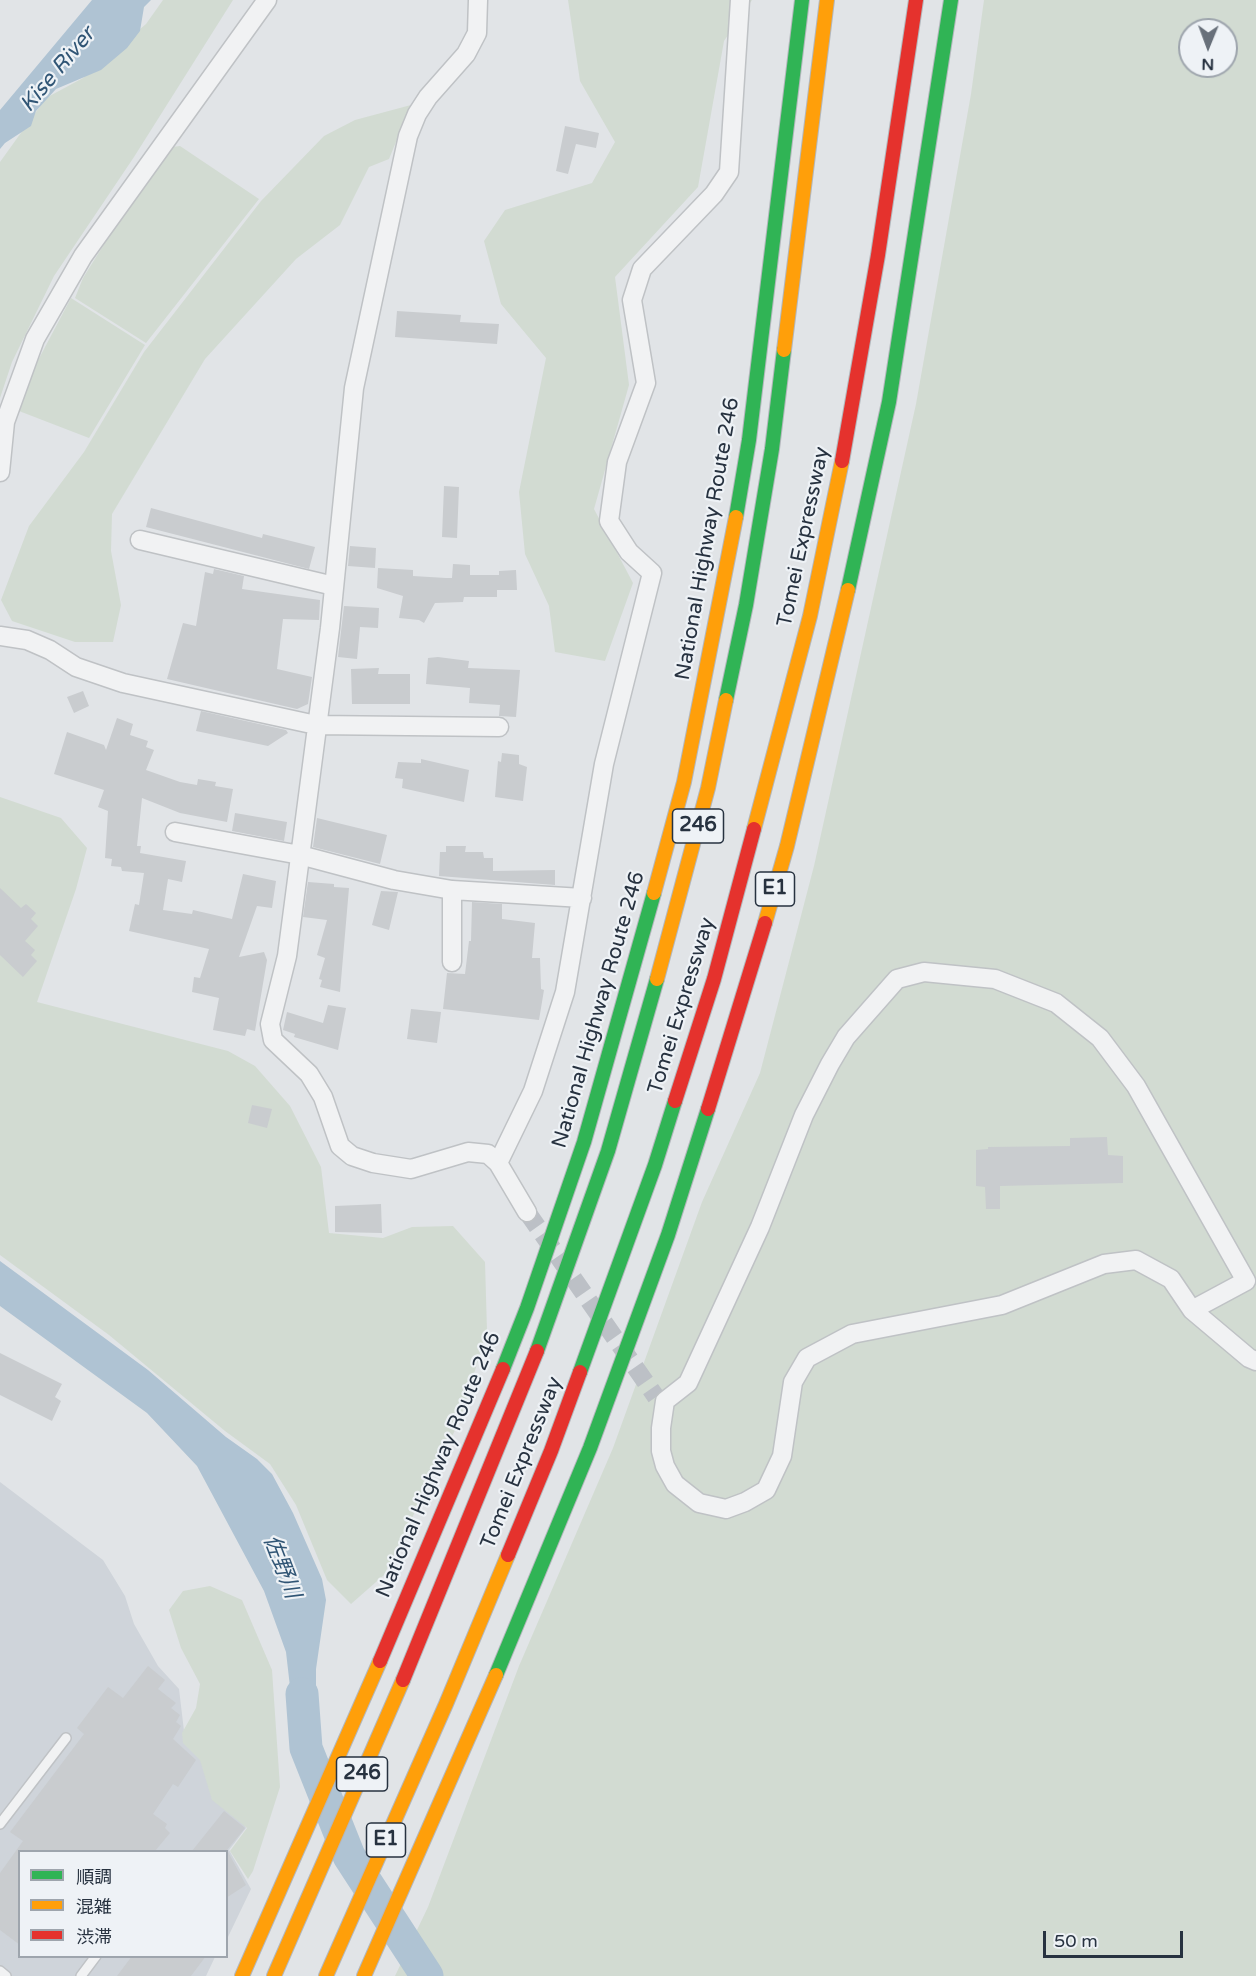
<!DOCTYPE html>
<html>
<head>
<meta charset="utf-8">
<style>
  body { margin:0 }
  #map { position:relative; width:1256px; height:1976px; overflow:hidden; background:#e1e4e7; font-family:"Varela Round","Noto Sans JP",sans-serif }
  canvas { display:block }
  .legend { position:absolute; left:18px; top:1850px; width:210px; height:108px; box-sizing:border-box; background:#eef2f6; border:2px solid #9ea5ad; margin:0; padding:8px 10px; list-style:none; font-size:18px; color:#273240 }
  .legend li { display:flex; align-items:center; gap:12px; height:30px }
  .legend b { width:30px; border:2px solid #9ea5ad }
  .north { position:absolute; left:1178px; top:18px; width:60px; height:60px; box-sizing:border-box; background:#eef2f6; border:2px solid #9ea5ad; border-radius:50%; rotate:181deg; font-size:16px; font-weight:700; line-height:24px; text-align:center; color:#273240 }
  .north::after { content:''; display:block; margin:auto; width:21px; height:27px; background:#68707a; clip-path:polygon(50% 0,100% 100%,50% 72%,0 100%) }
  .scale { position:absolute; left:1043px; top:1931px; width:140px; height:27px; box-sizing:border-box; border:3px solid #273240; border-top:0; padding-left:8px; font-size:18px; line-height:21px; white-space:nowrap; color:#273240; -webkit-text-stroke:4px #eef2f6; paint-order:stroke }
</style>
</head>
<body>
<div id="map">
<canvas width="1256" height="1976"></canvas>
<ul class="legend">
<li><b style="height:8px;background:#30b455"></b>順調</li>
<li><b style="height:8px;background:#ff9f0a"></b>混雑</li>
<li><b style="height:8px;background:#e5322d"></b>渋滞</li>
</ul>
<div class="north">N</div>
<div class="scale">50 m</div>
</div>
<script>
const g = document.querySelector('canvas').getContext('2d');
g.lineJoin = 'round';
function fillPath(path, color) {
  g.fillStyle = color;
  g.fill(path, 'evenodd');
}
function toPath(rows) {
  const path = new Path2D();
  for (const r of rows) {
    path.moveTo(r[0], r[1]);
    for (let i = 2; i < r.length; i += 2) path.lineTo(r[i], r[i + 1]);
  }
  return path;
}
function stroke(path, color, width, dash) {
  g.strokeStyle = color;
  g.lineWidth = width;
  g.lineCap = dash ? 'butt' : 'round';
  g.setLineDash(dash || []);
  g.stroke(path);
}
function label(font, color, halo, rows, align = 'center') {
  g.font = font + ' "Varela Round","Noto Sans JP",sans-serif';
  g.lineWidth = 4.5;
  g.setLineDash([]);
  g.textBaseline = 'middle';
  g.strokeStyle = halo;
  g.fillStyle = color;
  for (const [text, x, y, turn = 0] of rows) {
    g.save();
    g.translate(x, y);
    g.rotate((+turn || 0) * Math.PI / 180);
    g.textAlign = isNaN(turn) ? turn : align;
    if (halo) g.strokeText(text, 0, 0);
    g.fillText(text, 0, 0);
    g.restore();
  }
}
const built = toPath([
  [0,1482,103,1560,125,1596,134,1624,158,1666,179,1689,184,1731,229,1791,246,1828,229,1850,251,1889,227,1939,226,1852,20,1852,20,1956,215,1957,206,1976,0,1976]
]);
const green = toPath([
  [163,0,233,0,134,157,54,276,12,362,0,398,0,162,46,98,83,78,146,24],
  [568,0,752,0,724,41,698,187,615,277,629,385,594,509,633,583,605,661,555,652,549,606,525,554,519,492,546,358,501,304,484,241,505,210,592,183,615,142,580,81],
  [984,0,1256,0,1256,1976,395,1976,428,1907,519,1666,613,1448,702,1202,760,1073,814,866,916,404,971,94],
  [1190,30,1226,30,1226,66,1190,66],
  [411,105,389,159,369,167,340,225,296,259,205,359,112,514,111,551,121,605,113,642,75,642,12,621,1,600,29,526,84,452,144,352,261,201,324,136,355,120],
  [180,146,259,199,146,343,75,298,83,278,126,209,172,147],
  [71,298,145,345,89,438,19,411,35,366],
  [0,797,61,818,87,848,76,889,37,1002,228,1051,255,1066,290,1106,321,1167,329,1233,383,1238,412,1227,453,1226,485,1262,487,1331,460,1420,384,1575,351,1604,327,1580,296,1505,270,1464,225,1431,109,1335,0,1255],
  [210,1586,242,1600,272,1670,280,1787,253,1871,248,1879,230,1851,247,1828,212,1800,200,1760,183,1743,182,1733,196,1708,200,1684,181,1648,169,1610,183,1591]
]);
const water = toPath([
  [92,0,151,0,144,7,140,31,127,48,101,70,56,89,36,111,31,126,5,143,0,149,0,110],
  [0,1261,148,1370,226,1437,257,1459,272,1474,293,1513,322,1579,326,1600,316,1669,316,1700,313,1710,312,1736,296,1739,286,1652,264,1591,197,1466,147,1413,0,1306]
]);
const river = toPath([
  [302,1694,306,1748,349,1856,427,1976]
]);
const building = toPath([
  [565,126,599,133,596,148,576,144,568,174,556,171],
  [397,311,461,315,460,322,499,324,497,344,395,337],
  [444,486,459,487,457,538,442,537],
  [151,508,262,538,263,534,315,547,309,569,146,527],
  [350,546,376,548,375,568,348,566],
  [453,564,470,565,470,575,499,575,499,571,516,570,517,590,497,590,497,597,464,597,463,602,435,603,424,623,419,620,399,618,403,596,377,588,378,568,413,570,413,576,446,578,452,578],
  [214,569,244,576,242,589,320,600,319,620,283,619,277,669,312,677,308,704,297,709,167,679,183,623,196,626,205,572,213,574],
  [344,606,379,608,378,628,360,627,357,659,338,657],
  [438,657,469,661,468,668,520,670,516,717,499,716,500,705,469,703,470,688,426,684,428,658],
  [379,668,378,674,410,674,410,704,352,704,351,669],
  [83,691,89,706,74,713,67,697],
  [201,711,286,730,288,733,268,746,196,731],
  [117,718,133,724,130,735,148,741,146,747,154,750,146,770,180,782,197,785,198,779,216,782,215,786,233,789,227,822,180,813,142,798,137,846,141,846,140,853,186,861,182,882,168,879,163,910,192,914,193,910,232,919,243,874,276,881,272,908,257,906,239,957,264,952,267,960,255,1031,247,1029,245,1036,213,1030,219,998,192,992,194,977,200,978,209,949,129,931,135,904,139,905,144,873,122,871,121,867,111,866,112,859,105,858,108,811,98,807,104,790,54,774,67,732,104,745,106,750],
  [502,753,519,755,519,764,527,767,523,801,495,797,498,761,501,762],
  [421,759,469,770,464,802,402,788,403,779,395,778,398,762,421,763],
  [235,813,287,822,284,841,232,831],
  [317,818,387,835,380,864,313,847],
  [446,846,466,846,465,852,483,852,484,858,493,858,493,871,555,870,555,885,439,876,440,852,446,852],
  [308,882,334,884,334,887,349,888,340,992,320,987,322,980,319,979,325,958,317,955,327,920,303,917],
  [0,888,21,908,26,904,36,913,31,919,38,926,25,941,35,950,31,955,37,961,23,977,0,955],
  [381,891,398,892,389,930,372,925],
  [472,902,502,904,502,919,535,923,532,958,540,958,541,989,544,990,539,1020,443,1009,447,973,465,974,469,941,471,941],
  [328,1005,346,1008,338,1050,294,1037,295,1034,283,1030,287,1012,323,1023],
  [411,1009,441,1012,437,1043,407,1039],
  [252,1105,272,1109,267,1128,248,1123],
  [1107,1137,1108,1155,1123,1156,1123,1183,1000,1186,1000,1209,986,1209,985,1187,976,1186,976,1150,988,1149,988,1147,1070,1146,1070,1138],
  [381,1204,382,1233,335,1232,335,1206],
  [0,1353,62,1384,55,1397,61,1401,52,1421,0,1395],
  [148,1666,165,1680,158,1689,176,1703,171,1708,180,1715,176,1722,181,1726,173,1739,196,1760,178,1787,173,1784,153,1814,167,1824,165,1828,170,1833,155,1851,20,1851,20,1945,0,1930,0,1873,23,1841,10,1832,84,1734,77,1728,108,1687,123,1698],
  [224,1811,245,1828,227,1850,246,1885,226,1898,226,1851,192,1851],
  [132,1956,206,1956,191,1976,117,1976]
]);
const streetTunnel = toPath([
  [527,1212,656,1397]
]);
const lane = toPath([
  [0,1824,66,1738],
  [0,1971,6,1976],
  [81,1976,96,1956]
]);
const street = toPath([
  [478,0,477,33,466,54,428,97,417,114,408,136,354,388,330,628,287,956,270,1024,273,1040,309,1074,323,1097,340,1146,352,1156,373,1163,411,1169,468,1152,488,1154,498,1163,527,1212],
  [0,472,5,422,35,339,83,256,267,0],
  [140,540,334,586],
  [0,636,27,640,50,650,76,667,123,683,316,725,499,727],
  [175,832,300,855,394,880,452,890,582,898],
  [452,890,452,962],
  [498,1163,533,1091,565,992,604,764,652,573,629,552,609,521,617,462,646,383,632,300,642,269,714,194,729,172,740,0],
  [1192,1310,1246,1281,1136,1086,1100,1038,1056,1003,995,979,924,972,897,979,846,1037,830,1064,804,1115,760,1227,688,1383,665,1401,661,1428,661,1451,665,1466,675,1484,699,1503,726,1509,745,1502,766,1490,782,1456,793,1382,807,1358,852,1334,1002,1305,1104,1264,1136,1260,1171,1279,1192,1310,1249,1358,1256,1361]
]);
const fast = toPath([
  [736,517,749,440,802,0],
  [848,590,889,402,951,0],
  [726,700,746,605,772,449,784,350],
  [537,1351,608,1151,657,979],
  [503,1369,527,1308,584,1142,654,893],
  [580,1372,655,1165,675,1101],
  [496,1675,590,1448,668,1235,708,1109]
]);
const slow = toPath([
  [784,350,827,0],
  [754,829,810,616,842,461],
  [654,893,684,782,736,517],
  [765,923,787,846,848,590],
  [657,979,708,788,726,700],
  [242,1976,380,1661],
  [274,1976,403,1680],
  [326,1976,446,1704,508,1555],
  [364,1976,496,1675]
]);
const jam = toPath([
  [842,461,878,255,916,0],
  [675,1101,714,979,754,829],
  [708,1109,765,923],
  [508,1555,551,1451,580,1372],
  [380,1661,503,1369],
  [403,1680,537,1351]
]);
const shields = [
  [698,826,51],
  [775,889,39],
  [362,1774,51],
  [386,1840,39]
];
const shieldNames = [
  ["246",698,826],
  ["E1",775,889],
  ["246",362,1774],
  ["E1",386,1840]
];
const streetNames = [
  ["Tomei Expressway",804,537,-78],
  ["National Highway Route 246",708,539,-80],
  ["Tomei Expressway",682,1006,-73],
  ["National Highway Route 246",599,1010,-74],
  ["Tomei Expressway",522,1463,-68],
  ["National Highway Route 246",439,1465,-67]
];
const waterNames = [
  ["Kise River",58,70,-50],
  ["佐野川",281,1567,69]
];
fillPath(built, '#cfd4da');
fillPath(green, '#d2dbd2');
fillPath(water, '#afc3d3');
stroke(river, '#afc3d3', 33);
fillPath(building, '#c9cccf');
stroke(streetTunnel, '#bcc0c6', 18, [18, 9]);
stroke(lane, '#bfc2c5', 12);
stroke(street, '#bfc2c5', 21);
stroke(fast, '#b3b7bc', 16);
stroke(slow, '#b3b7bc', 16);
stroke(jam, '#b3b7bc', 16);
stroke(lane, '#f1f2f3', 9);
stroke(street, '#f1f2f3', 18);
stroke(fast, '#30b455', 14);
stroke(slow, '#ff9f0a', 14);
stroke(jam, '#e5322d', 14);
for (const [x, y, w] of shields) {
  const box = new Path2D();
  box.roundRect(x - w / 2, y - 17, w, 34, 4.5);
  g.fillStyle = '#eef2f6';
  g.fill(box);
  stroke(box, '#273240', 1.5);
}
label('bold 20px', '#273240', null, shieldNames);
label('21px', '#273240', '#eef2f6', streetNames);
label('italic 22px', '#305575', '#eef2f6', waterNames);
</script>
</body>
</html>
